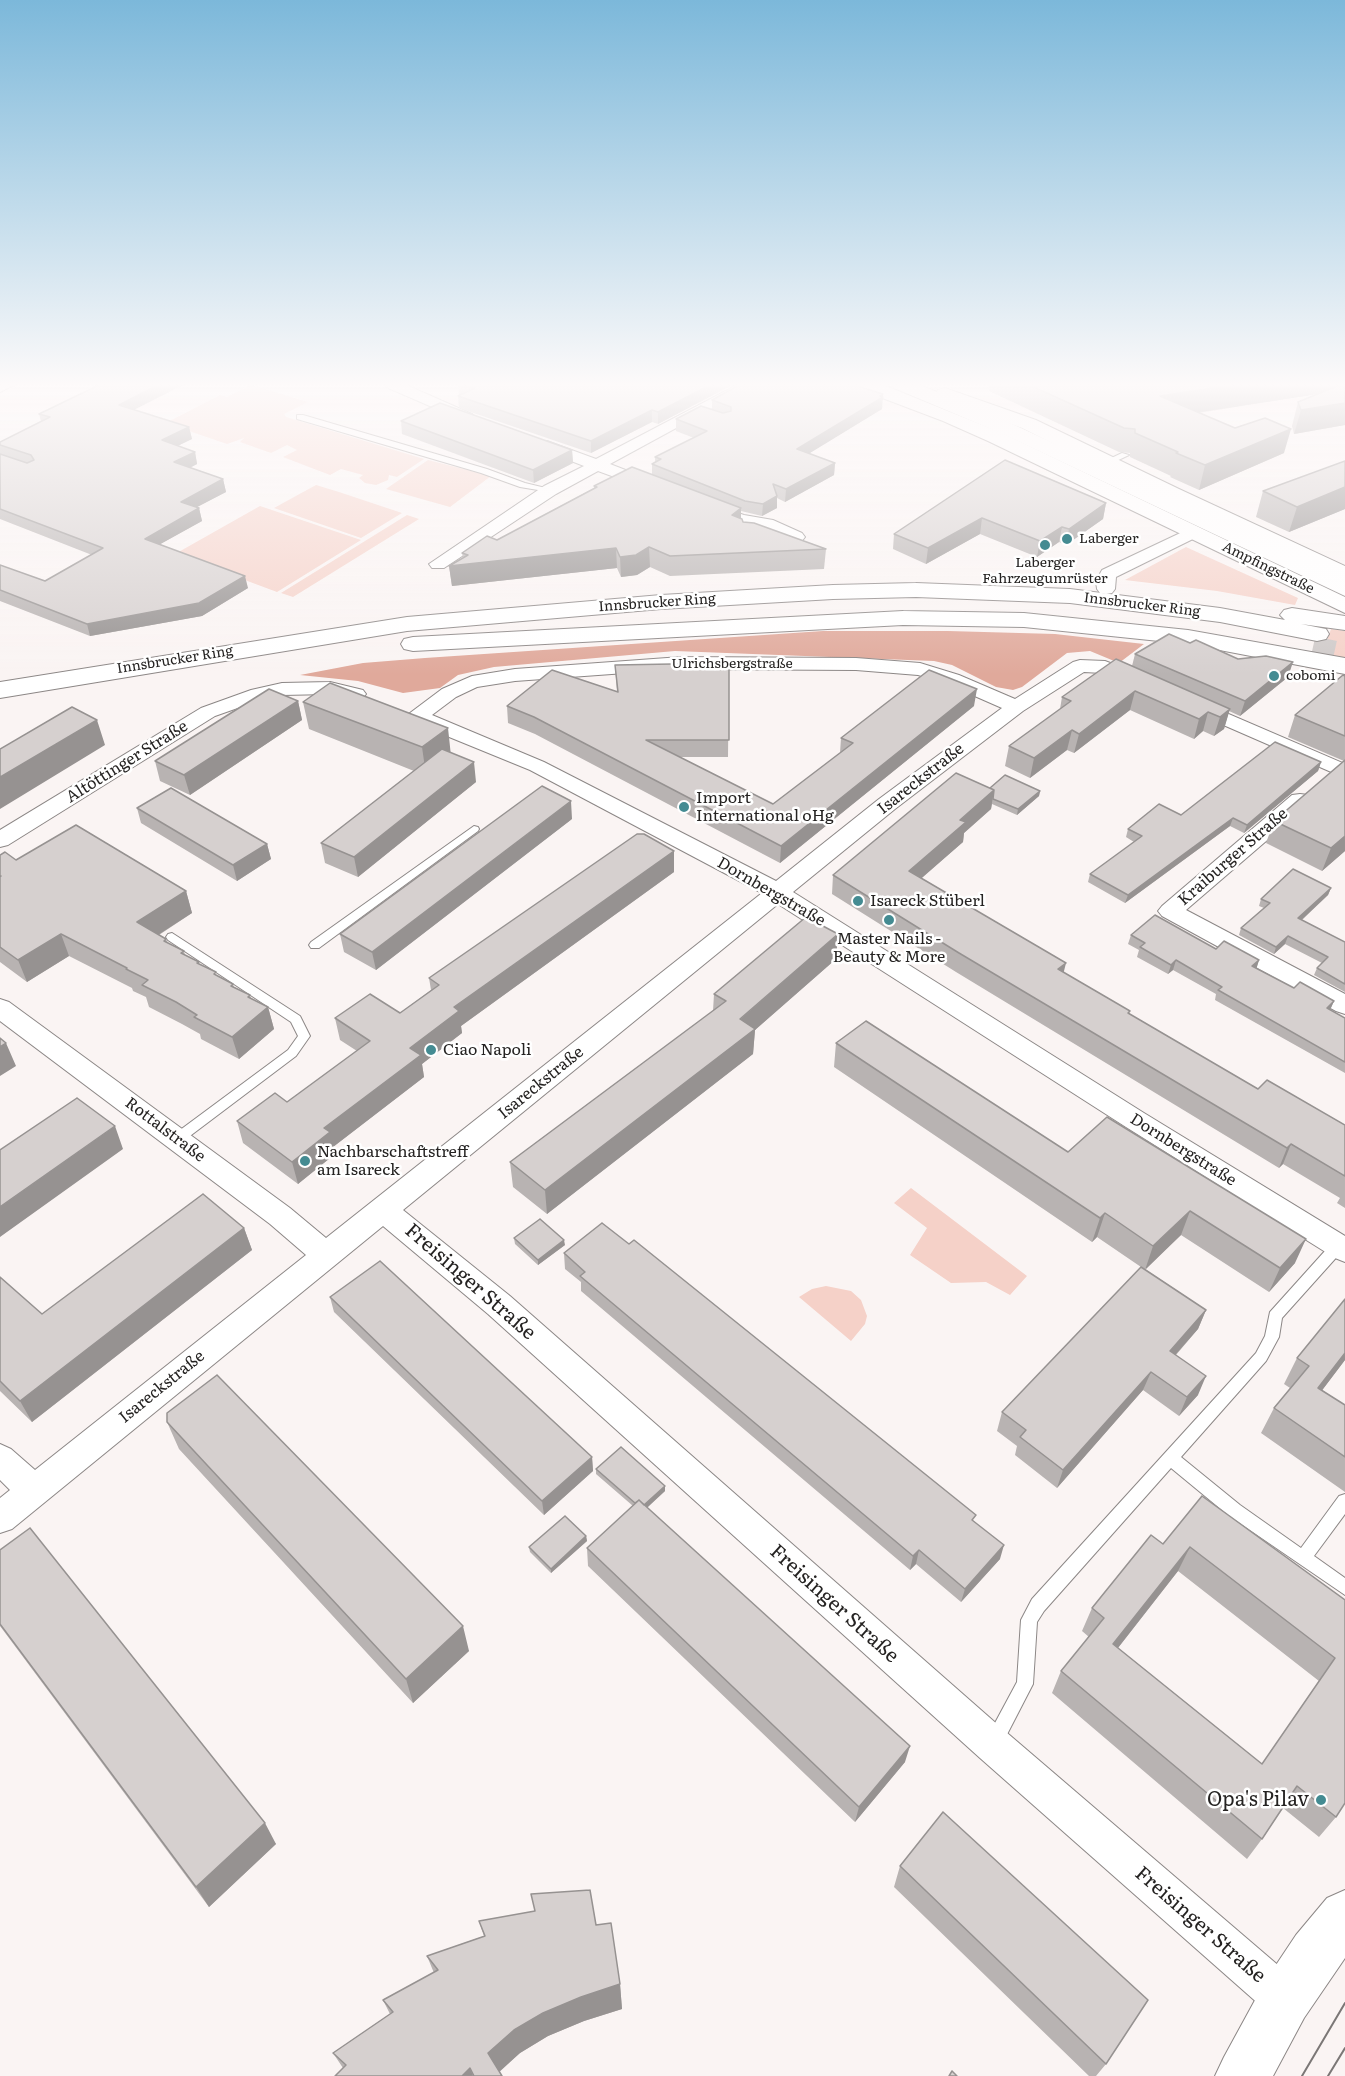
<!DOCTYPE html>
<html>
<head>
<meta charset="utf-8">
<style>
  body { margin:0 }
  canvas { display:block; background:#faf4f3 }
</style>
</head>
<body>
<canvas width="1345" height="2076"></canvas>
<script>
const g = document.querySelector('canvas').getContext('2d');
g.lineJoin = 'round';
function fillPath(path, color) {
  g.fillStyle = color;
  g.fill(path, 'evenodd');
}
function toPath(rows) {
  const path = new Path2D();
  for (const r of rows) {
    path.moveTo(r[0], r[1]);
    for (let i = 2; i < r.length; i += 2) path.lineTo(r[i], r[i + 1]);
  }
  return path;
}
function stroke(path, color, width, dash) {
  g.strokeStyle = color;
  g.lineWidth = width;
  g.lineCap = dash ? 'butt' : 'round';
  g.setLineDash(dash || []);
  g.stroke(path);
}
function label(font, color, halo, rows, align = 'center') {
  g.font = font + ' Literata,serif';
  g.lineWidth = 5;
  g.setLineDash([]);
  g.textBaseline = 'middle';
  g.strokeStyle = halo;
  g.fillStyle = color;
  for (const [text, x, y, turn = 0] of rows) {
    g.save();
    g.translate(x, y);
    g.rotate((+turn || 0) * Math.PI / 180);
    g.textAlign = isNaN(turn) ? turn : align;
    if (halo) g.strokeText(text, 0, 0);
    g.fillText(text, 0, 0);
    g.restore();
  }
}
const green = toPath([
  [251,385,308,402,284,414,286,417,424,459,397,477,389,475,388,480,376,485,365,483,359,478,363,475,341,469,330,475,283,457,297,450,287,445,271,453,240,442,244,438,227,444,166,423,220,395,227,397],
  [428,460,491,476,450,507,386,489],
  [316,485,339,492,402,513,361,538,274,508],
  [260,506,361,540,277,592,175,554],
  [407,515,419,519,293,597,281,593],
  [1186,547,1298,598,1295,605,1217,591,1125,580],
  [1331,629,1345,631,1345,660,1322,655],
  [911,1188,1027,1276,1010,1295,986,1282,951,1283,910,1255,927,1228,894,1203],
  [826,1286,851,1291,861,1300,867,1316,865,1324,851,1341,799,1297,812,1289]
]);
const forest = toPath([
  [823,631,948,631,1055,634,1144,644,1119,663,1090,651,1067,653,1022,687,1013,690,996,687,952,665,934,661,675,651,494,667,458,675,440,688,403,693,358,681,300,675,363,663,425,658]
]);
const trunkTunnel = toPath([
  [1313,647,1345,654]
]);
const service = toPath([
  [297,415,303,415,487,469,525,483,554,490,550,492,520,487,481,473,297,419,297,415],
  [1122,453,1129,455,1110,464,1103,462,1122,453],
  [474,826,478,827,479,829,478,831,319,948,311,948,309,945,311,942,474,826],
  [172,933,300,1016,310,1036,296,1056,182,1142,177,1144,172,1142,171,1139,172,1136,288,1050,298,1036,291,1022,168,940,166,937,168,934,172,933],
  [1338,1241,1343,1242,1345,1246,1343,1250,1282,1318,1279,1337,1266,1361,1181,1457,1240,1505,1301,1548,1339,1496,1345,1494,1345,1514,1314,1556,1345,1578,1345,1595,1228,1515,1171,1468,1044,1611,1037,1622,1033,1684,1000,1748,994,1751,988,1748,985,1742,988,1736,1017,1682,1021,1620,1032,1599,1256,1353,1265,1336,1270,1312,1333,1242,1338,1241]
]);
const minor = toPath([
  [0,384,16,384,0,392,0,384],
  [384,384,404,384,472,414,475,417,472,420,462,420,386,387,384,384],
  [739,384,757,384,610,464,659,483,661,486,659,489,647,489,598,471,556,494,444,568,432,568,429,564,544,486,584,466,535,447,533,444,535,441,547,441,596,459,739,384],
  [712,504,744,515,773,520,802,533,805,537,802,541,796,542,763,529,734,524,706,513,704,509,706,505,712,504],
  [1193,527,1199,528,1202,532,1199,536,1116,577,1115,589,1112,593,1106,594,1100,593,1097,589,1096,581,1102,570,1193,527],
  [681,657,856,658,920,663,959,675,1015,699,1073,662,1080,660,1105,661,1142,675,1145,679,1142,683,1135,685,1102,673,1084,672,1023,711,895,809,793,892,1144,1113,1345,1236,1345,1262,1335,1258,1126,1127,778,904,403,1210,510,1296,1006,1732,1300,1984,1306,1999,1300,2014,1285,2020,1270,2014,980,1758,488,1314,383,1226,12,1529,0,1533,0,1498,10,1490,0,1480,0,1444,11,1449,35,1470,306,1255,270,1224,0,1021,0,999,9,1002,290,1208,326,1238,762,893,530,770,410,721,406,716,442,689,472,676,515,669,681,657],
  [681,669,856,670,918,675,945,683,1002,708,879,799,776,881,544,762,432,715,456,697,477,687,515,681,681,669],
  [330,682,363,690,366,694,363,698,356,700,330,694,282,695,263,699,215,716,8,845,0,847,0,830,201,708,251,690,282,683,330,682],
  [1196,700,1345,764,1345,778,1189,710,1186,706,1189,702,1196,700],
  [1300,794,1308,795,1311,800,1308,805,1186,910,1345,994,1345,1014,1336,1011,1162,916,1158,911,1162,906,1292,795,1300,794]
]);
const secondary = toPath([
  [853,384,881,384,1002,433,1345,597,1345,613,988,441,943,421,856,388,853,384],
  [945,388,1036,420,1179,489,1345,566,1345,582,1163,499,1022,428,938,398,935,394,938,390,945,388]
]);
const primary = toPath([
  [1345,1890,1345,1958,1304,2018,1273,2076,1215,2076,1224,2057,1266,1980,1296,1935,1327,1898,1345,1890]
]);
const trunk = toPath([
  [891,384,918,384,1019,427,1345,580,1345,596,1005,435,894,388,891,384],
  [916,583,1070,589,1220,608,1285,620,1280,615,1284,610,1292,608,1345,616,1345,630,1301,624,1326,629,1329,634,1326,639,1317,641,1220,622,1070,603,916,597,833,599,661,609,407,631,0,698,0,682,407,617,661,595,833,585,916,583],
  [903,611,1024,613,1188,630,1345,658,1345,674,1188,644,1024,627,903,625,413,651,404,649,401,644,404,639,413,637,903,611]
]);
const tram = toPath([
  [1302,2076,1345,2003],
  [1328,2076,1345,2048]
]);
const wall = toPath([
  [458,384,734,384,658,424,652,422,591,453,459,408,458,396,459,395],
  [990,384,1345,384,1345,425,1294,434,1292,426,1298,402,1317,394,1198,413,1284,453,1199,490,1170,477,1171,476,1130,457,1130,453,1119,452,989,391],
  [883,394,882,409,809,453,835,463,834,475,785,502,777,498,777,508,762,516,741,511,741,518,743,522,826,549,824,569,670,576,650,567,637,575,621,577,617,568,452,586,449,566,463,558,462,553,497,540,594,488,594,486,652,474,652,464,655,463,655,457,694,438,676,431,676,419,712,410,712,400],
  [135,410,189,427,192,439,177,446,195,452,197,464,190,468,223,479,226,492,196,507,199,508,202,521,160,544,248,588,202,616,90,636,0,601,0,565,45,581,92,555,0,519,0,442,41,421,39,414],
  [401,421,572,450,573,463,534,483,402,434],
  [1005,460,1106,503,1103,519,1066,545,1059,542,1037,557,980,534,926,564,893,549,894,534],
  [1345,461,1345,509,1289,532,1256,517,1263,491],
  [1190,643,1288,677,1240,716,1229,711,1224,729,1214,736,1203,731,1194,739,1130,710,1074,753,1067,750,1030,778,1005,766,1009,746,1060,709,1062,697,1132,666,1135,654],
  [729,663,728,757,680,757,773,804,840,753,841,738,974,706,780,863,535,734,508,723,507,706,617,692,615,665],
  [1345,676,1345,851,1322,871,1266,843,1274,821,1344,761,1288,737,1295,715],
  [298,701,302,720,190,795,160,781,155,761],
  [303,702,451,753,476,782,358,877,325,863,321,843,414,771,309,729],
  [1321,762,1318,771,1244,833,1230,826,1125,903,1088,882,1090,874,1134,842,1126,837,1128,829,1181,815],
  [990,788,1040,791,1039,796,1017,815,992,804,991,809,964,833,963,842,921,878,1064,973,1130,1011,1129,1014,1258,1089,1345,1125,1345,1208,1337,1203,1340,1198,1283,1164,1279,1168,956,972,832,894,833,875],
  [137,808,267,844,271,859,237,881,141,823],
  [572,819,376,970,344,952,340,934],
  [674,851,674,872,461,1026,462,1033,422,1064,424,1077,333,1147,335,1154,298,1184,243,1143,237,1121,287,1102,357,1051,340,1040,335,1018,400,1013,431,990,429,978],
  [0,855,16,860,186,891,192,913,159,935,166,939,168,943,184,951,185,955,200,965,217,976,233,984,234,987,250,995,251,998,268,1007,274,1029,239,1059,201,1039,200,1034,182,1024,149,1007,146,997,133,991,132,988,69,956,27,982,0,962],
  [1331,888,1328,895,1302,920,1345,942,1345,992,1314,975,1317,968,1322,963,1285,944,1274,954,1239,935,1241,928,1264,908,1259,906,1261,899],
  [838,934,836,959,755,1030,753,1054,547,1214,513,1187,510,1162,713,1011,714,994],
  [1131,935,1216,949,1259,960,1256,969,1294,988,1334,1001,1330,1010,1345,1018,1345,1073,1215,1000,1216,994,1173,970,1168,974,1137,957,1139,950,1128,944],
  [836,1043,1068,1152,1295,1263,1269,1292,1181,1235,1145,1269,1206,1310,1198,1329,1176,1355,1198,1395,1179,1416,1143,1390,1057,1488,1015,1455,1017,1446,997,1431,1002,1412,1141,1267,1097,1237,1092,1242,834,1067],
  [244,1228,252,1250,32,1422,0,1391,0,1277,42,1314],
  [514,1238,565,1245,538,1265,515,1244],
  [564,1253,974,1521,1000,1559,961,1602,916,1564,910,1570,581,1291,581,1282,565,1269],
  [330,1297,592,1457,593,1471,544,1515,334,1312],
  [1345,1299,1345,1360,1322,1390,1345,1405,1345,1492,1261,1433,1274,1408,1290,1388,1284,1384,1297,1358],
  [167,1422,469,1651,413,1703,179,1449],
  [596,1469,665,1486,665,1491,647,1508,905,1762,855,1822,588,1566,587,1548,633,1506,596,1474],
  [1202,1496,1345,1600,1336,1817,1319,1837,1283,1808,1262,1839,1247,1859,1052,1693,1061,1671,1089,1637,1082,1631,1092,1608,1163,1544],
  [1178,1571,1319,1681,1262,1764,1118,1648],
  [586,1536,587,1541,551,1573,530,1552,529,1547],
  [0,1550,276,1844,209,1907,0,1626],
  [900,1866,1106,2064,1096,2076,1089,2076,894,1887],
  [479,1921,596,1925,620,1984,622,2009,584,2021,548,2036,520,2053,499,2071,502,2076,335,2076,343,2068,333,2053,390,2014,383,2000,434,1973,427,1956,484,1936]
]);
const shadedWall = toPath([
  [160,384,185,384,122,416,119,405],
  [712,384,734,384,658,424,658,412],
  [1239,384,1345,384,1345,390,1154,419,1160,396],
  [883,394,882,409,797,461,797,449],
  [1345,403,1345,425,1294,434,1301,410],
  [652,410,652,422,591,453,591,441],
  [189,427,192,439,165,452,162,440],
  [1291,429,1284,453,1199,490,1205,465],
  [572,450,573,463,534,483,533,470],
  [195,452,197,464,177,474,174,462],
  [835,463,834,475,785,502,786,489],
  [223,479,226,492,184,514,181,502],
  [1345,487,1345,509,1289,532,1297,507],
  [777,496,777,508,762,516,763,504],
  [1106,503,1103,519,1066,545,1069,529],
  [199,508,202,521,148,551,145,539],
  [741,508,741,527,732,515],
  [982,518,980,534,926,564,928,548],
  [1062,527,1059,542,1037,557,1040,541],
  [649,547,650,567,637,575,621,577,620,557],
  [616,548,617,568,452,586,449,566],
  [245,576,248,588,202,616,90,636,87,624],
  [1293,662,1288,677,1240,716,1245,701],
  [977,689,974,706,780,863,781,846],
  [1135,691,1130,710,1074,753,1079,734],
  [298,701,302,720,190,795,184,775],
  [1230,709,1224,729,1214,736,1220,717],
  [1208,712,1203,731,1194,739,1199,719],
  [97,720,105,745,0,809,0,777],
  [448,728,451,756,426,775,422,747],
  [1072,730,1067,750,1030,778,1034,758],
  [474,762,476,782,358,877,354,857],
  [1321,762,1318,771,1244,833,1247,825],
  [994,790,991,809,964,833,963,842,907,891,909,871,960,820],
  [1040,791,1039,796,1017,815,1018,809],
  [571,801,572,819,376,970,372,952],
  [1233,818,1230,826,1125,903,1128,895],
  [1345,836,1345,851,1322,871,1331,848],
  [267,844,271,859,237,881,233,865],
  [674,851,674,872,461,1026,462,1033,422,1064,424,1077,333,1147,335,1154,298,1184,292,1162,324,1128,454,1007],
  [1331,888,1328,895,1296,925,1298,918],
  [186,891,192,913,144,944,137,922],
  [61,934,69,956,27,982,18,960],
  [838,934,836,959,755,1030,753,1054,547,1214,545,1190],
  [1288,936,1285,944,1274,954,1276,947],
  [1176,960,1173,970,1168,974,1171,965],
  [1259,960,1256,970,1252,966],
  [1066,963,1061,983,1058,969],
  [1334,1001,1330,1010,1327,1008],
  [268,1007,274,1029,239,1059,232,1037],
  [6,1043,16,1066,0,1076,0,1047],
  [115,1126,123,1149,0,1237,0,1207],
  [1291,1144,1283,1164,1279,1168,1287,1148],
  [1190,1211,1181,1235,1145,1270,1153,1246],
  [1105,1213,1097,1237,1092,1242,1100,1218],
  [244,1228,252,1250,32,1422,20,1401],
  [1306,1239,1295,1263,1269,1292,1280,1268],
  [564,1240,565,1245,538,1265,538,1260],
  [1206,1310,1198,1329,1162,1370,1170,1351],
  [1345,1353,1345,1360,1305,1413,1318,1388],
  [1151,1372,1143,1390,1057,1488,1063,1470],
  [1206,1376,1198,1395,1179,1416,1187,1397],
  [592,1457,593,1471,544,1515,542,1501],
  [665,1486,665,1491,641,1513,641,1508],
  [586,1536,587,1541,551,1573,551,1569],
  [1004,1545,1000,1559,961,1602,965,1589],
  [1190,1547,1178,1571,1103,1667,1113,1644],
  [919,1550,916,1564,910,1570,913,1556],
  [463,1626,469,1651,413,1703,406,1679],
  [910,1746,905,1762,855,1822,859,1807],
  [265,1823,276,1844,209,1907,196,1887],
  [620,1984,622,2009,584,2021,548,2036,520,2053,496,2075,488,2053,514,2030,543,2013,581,1997],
  [470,2068,473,2076,462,2076]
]);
const building = toPath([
  [101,384,160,384,119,405,189,427,162,440,195,452,174,462,223,479,181,502,199,508,145,539,245,576,199,603,87,624,0,590,0,565,45,581,103,548,0,509,0,454,27,463,34,460,31,455,0,445,0,442,50,417,39,414,101,384],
  [460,384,712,384,658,412,652,410,591,441,458,396,475,388,460,384],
  [741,384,851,384,883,394,880,396,883,397,797,449,835,463,786,489,773,484,777,496,763,504,745,501,652,464,661,459,655,457,707,431,676,419,701,406,723,413,731,411,731,407,712,400,741,384],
  [1027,384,1239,384,1160,396,1235,428,1265,418,1291,429,1205,465,1176,453,1178,452,1135,433,1135,429,1124,428,1027,384],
  [1342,384,1345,384,1345,403,1301,410,1298,402,1342,384],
  [440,403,572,450,533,470,401,421,440,403],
  [1005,460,1106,503,1069,529,1062,527,1040,541,982,518,928,548,894,534,1005,460],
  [1345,461,1345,487,1297,507,1263,491,1345,461],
  [632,467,741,508,732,515,742,519,743,522,754,523,826,549,670,556,649,547,636,555,620,557,616,548,449,566,468,555,462,553,487,536,497,540,597,487,594,486,632,467],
  [1169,634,1190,643,1196,640,1238,659,1266,656,1293,662,1245,701,1135,654,1169,634],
  [1116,659,1230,709,1220,717,1208,712,1199,719,1135,691,1079,734,1072,730,1034,758,1009,746,1071,701,1062,697,1116,659],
  [729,663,729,740,646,740,773,804,853,743,841,738,929,670,977,689,781,846,534,717,507,706,552,670,618,692,615,665,729,663],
  [1343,675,1345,676,1345,736,1295,715,1343,675],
  [330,683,448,728,422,747,303,702,330,683],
  [269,689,298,701,184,775,155,761,269,689],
  [72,707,97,720,0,777,0,749,72,707],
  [1275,742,1321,762,1247,825,1233,818,1128,895,1090,874,1142,836,1128,829,1159,804,1181,815,1275,742],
  [442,749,474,762,354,857,321,843,442,749],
  [1345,760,1345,836,1331,848,1274,821,1345,760],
  [956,773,994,790,960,820,966,822,909,871,1066,963,1058,969,1130,1011,1128,1013,1258,1089,1267,1080,1345,1125,1345,1176,1291,1144,1287,1148,959,953,833,875,956,773],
  [1005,775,1040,791,1018,809,993,799,994,790,990,788,1005,775],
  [542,786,571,801,372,952,340,934,542,786],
  [171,788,267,844,233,865,137,808,171,788],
  [76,825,186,891,137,922,166,939,164,941,184,951,181,953,199,962,197,963,216,972,214,974,233,984,231,986,250,995,248,997,268,1007,232,1037,194,1017,197,1015,176,1002,142,985,148,980,126,969,127,968,61,934,18,960,0,947,0,877,1,876,0,876,0,855,5,852,16,860,76,825],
  [637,834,644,834,674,851,454,1007,459,1011,410,1048,421,1055,324,1128,330,1132,292,1162,237,1121,275,1093,287,1102,370,1041,335,1018,370,994,400,1013,439,985,429,978,637,834],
  [1293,869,1331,888,1298,918,1345,942,1345,984,1317,968,1328,957,1288,936,1276,947,1241,928,1270,903,1261,899,1293,869],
  [1155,915,1216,949,1224,941,1259,960,1252,966,1294,988,1300,982,1334,1001,1327,1008,1345,1018,1345,1062,1218,990,1222,987,1176,960,1171,965,1140,947,1145,943,1131,935,1155,915],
  [806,917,838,934,740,1019,755,1029,545,1190,510,1162,726,1001,714,994,806,917],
  [866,1021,1068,1152,1107,1117,1306,1239,1280,1268,1190,1211,1153,1246,1105,1213,1100,1218,836,1043,866,1021],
  [0,1038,6,1043,0,1047,0,1038],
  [77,1098,115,1126,0,1207,0,1150,77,1098],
  [203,1194,244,1228,20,1401,0,1381,0,1277,42,1314,203,1194],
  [540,1219,564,1240,538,1260,514,1238,540,1219],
  [602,1223,629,1244,634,1240,976,1515,972,1520,1004,1545,965,1589,919,1550,913,1556,580,1276,585,1272,564,1253,602,1223],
  [380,1261,592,1457,542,1501,330,1297,380,1261],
  [1141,1267,1206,1310,1170,1351,1206,1376,1187,1397,1151,1372,1063,1470,1020,1437,1026,1430,1002,1412,1141,1267],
  [1345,1299,1345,1353,1318,1388,1345,1405,1345,1457,1274,1408,1309,1366,1297,1358,1345,1299],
  [217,1375,463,1626,406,1679,167,1422,167,1413,217,1375],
  [621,1447,665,1486,644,1505,639,1500,635,1503,596,1469,621,1447],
  [1202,1496,1345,1600,1345,1803,1336,1817,1297,1786,1262,1839,1061,1671,1104,1618,1092,1608,1151,1535,1163,1544,1202,1496],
  [1190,1547,1335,1658,1262,1764,1113,1644,1190,1547],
  [639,1500,910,1746,859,1807,587,1548,639,1500],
  [565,1516,586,1536,551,1569,529,1547,565,1516],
  [30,1528,265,1823,196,1887,0,1624,0,1550,30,1528],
  [943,1812,1148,2000,1106,2064,900,1866,943,1812],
  [590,1890,596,1925,611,1923,620,1984,581,1997,543,2013,514,2030,488,2053,502,2076,474,2076,470,2068,462,2076,335,2076,346,2065,333,2053,393,2012,383,2000,438,1970,427,1956,485,1936,479,1921,535,1911,531,1894,590,1890],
  [952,2071,957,2076,949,2076,952,2071]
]);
const markers = [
  [1067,539,6,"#448b92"],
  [1045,545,6,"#448b92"],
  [1274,676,6,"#448b92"],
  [684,807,6,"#448b92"],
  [858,901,6,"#448b92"],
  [889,920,6,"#448b92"],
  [431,1050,6,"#448b92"],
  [305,1161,6,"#448b92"],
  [1321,1800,6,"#448b92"]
];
const farPoinames = [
  ["Laberger",1079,539],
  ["Laberger",1045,563,"center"],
  ["Fahrzeugumrüster",1045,579,"center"],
  ["cobomi",1286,676]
];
const farStreetnames = [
  ["Ampfingstraße",1268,568,26],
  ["Innsbrucker Ring",657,603,-4],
  ["Innsbrucker Ring",1142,605,7],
  ["Innsbrucker Ring",175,660,-9],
  ["Ulrichsbergstraße",732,664]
];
const streetNames = [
  ["Altöttinger Straße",127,762,-32],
  ["Isareckstraße",921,779,-38],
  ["Kraiburger Straße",1233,857,-41],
  ["Dornbergstraße",771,892,30],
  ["Isareckstraße",541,1083,-39],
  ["Rottalstraße",165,1130,37],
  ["Dornbergstraße",1183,1150,32],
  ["Isareckstraße",162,1387,-39]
];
const poiNames = [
  ["Import",696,798],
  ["International oHg",696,816],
  ["Isareck Stüberl",870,901],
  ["Master Nails -",889,939,"center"],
  ["Beauty & More",889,957,"center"],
  ["Ciao Napoli",443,1050],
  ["Nachbarschaftstreff",317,1152],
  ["am Isareck",317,1170]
];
const nearStreetnames = [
  ["Freisinger Straße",470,1282,41],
  ["Freisinger Straße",834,1604,42],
  ["Freisinger Straße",1200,1925,41]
];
const nearPoinames = [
  ["Opa's Pilav",1309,1800]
];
fillPath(green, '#f5d1c8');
fillPath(forest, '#e0a99b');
stroke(trunkTunnel, '#cfcac9', 22, [22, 11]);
stroke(service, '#8c8786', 2);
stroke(minor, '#8c8786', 2);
stroke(secondary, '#8c8786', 2);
stroke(primary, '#8c8786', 2);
stroke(trunk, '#8c8786', 2);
fillPath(service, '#fff');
fillPath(minor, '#fff');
fillPath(secondary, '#fff');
fillPath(primary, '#fff');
fillPath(trunk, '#fff');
stroke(tram, '#7b7776', 2);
fillPath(wall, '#b8b3b2');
fillPath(shadedWall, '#969291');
fillPath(building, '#d6d0cf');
stroke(building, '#969291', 1.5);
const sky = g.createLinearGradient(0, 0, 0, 675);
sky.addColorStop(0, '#7cb8da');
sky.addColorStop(0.57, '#fdfafa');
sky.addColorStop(1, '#fdfafa00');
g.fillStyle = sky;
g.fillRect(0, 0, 1345, 675);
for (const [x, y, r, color] of markers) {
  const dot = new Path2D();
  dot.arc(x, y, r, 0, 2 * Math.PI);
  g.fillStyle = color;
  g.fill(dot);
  stroke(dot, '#fff', 2);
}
label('14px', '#252322', '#fff', farPoinames, 'left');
label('14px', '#252322', '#fff', farStreetnames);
label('16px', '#252322', '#fff', streetNames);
label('16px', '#252322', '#fff', poiNames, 'left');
label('20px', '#252322', '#fff', nearStreetnames);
label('20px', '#252322', '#fff', nearPoinames, 'right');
</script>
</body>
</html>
